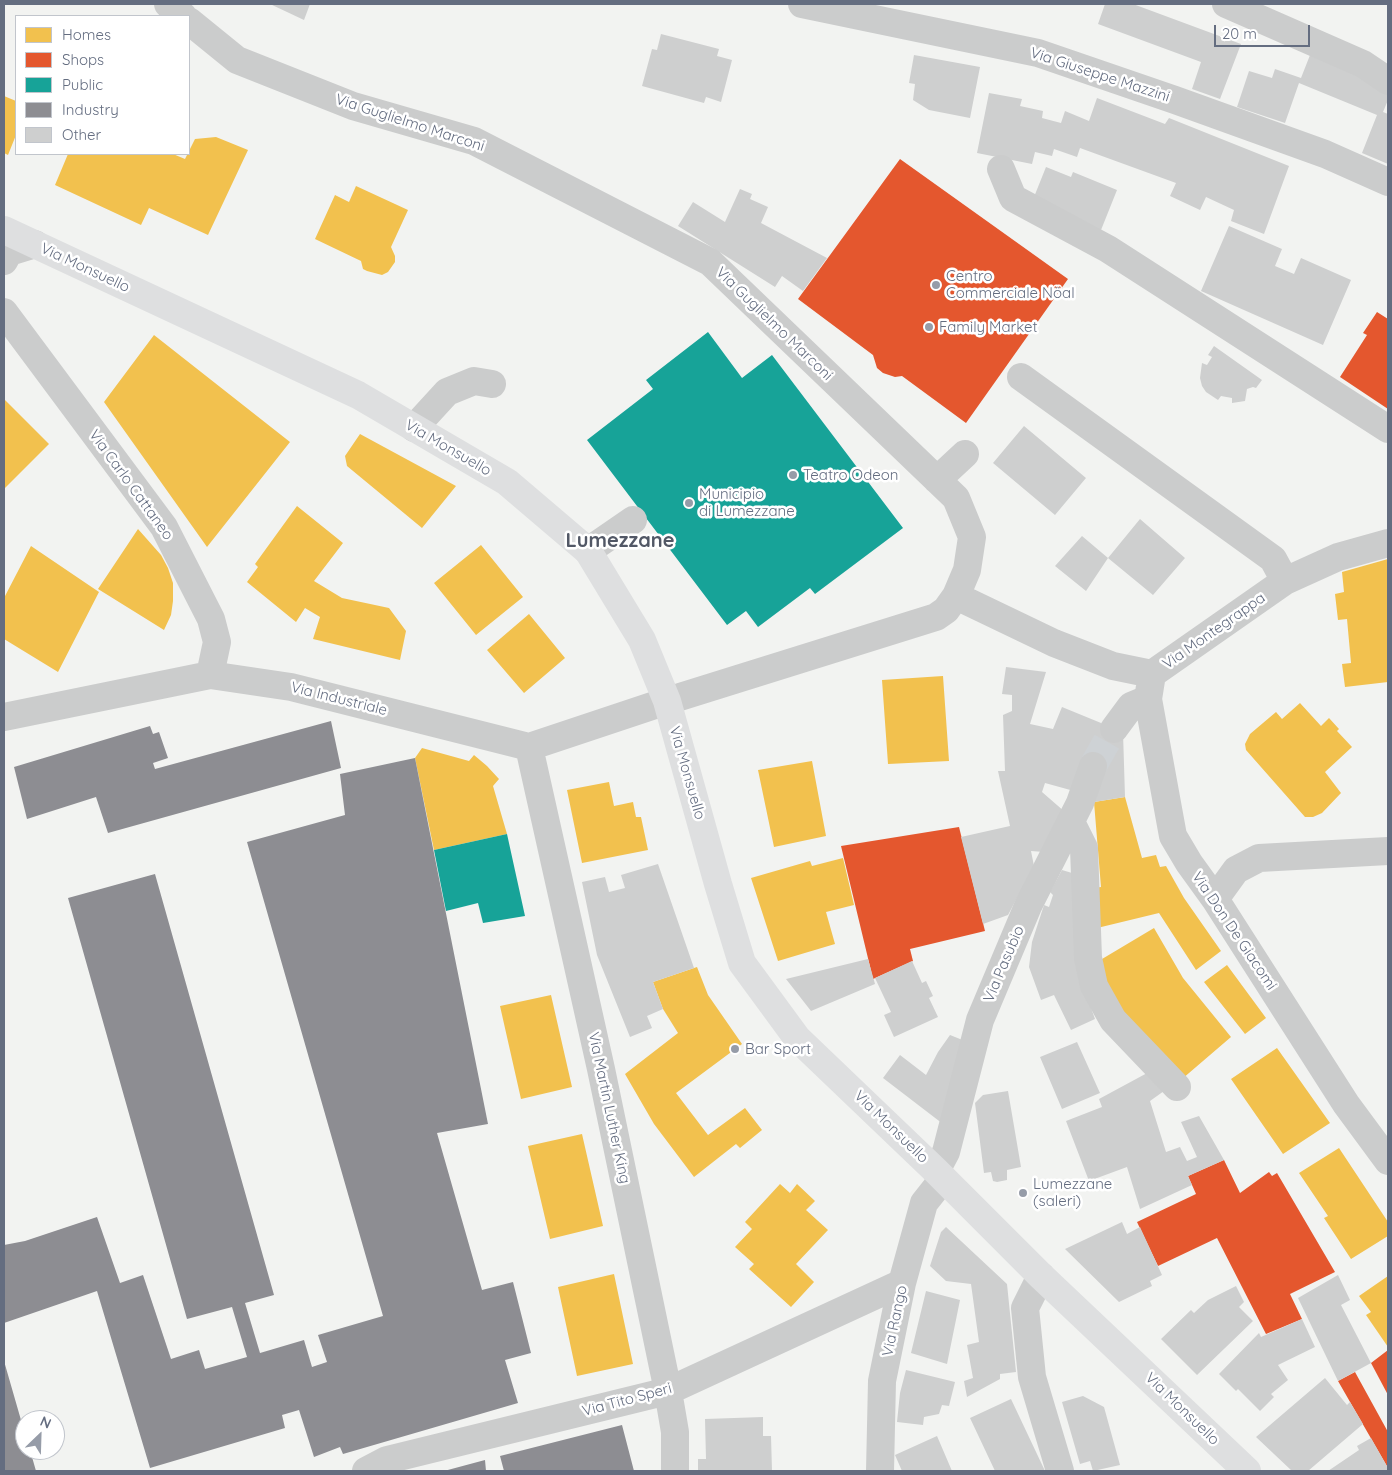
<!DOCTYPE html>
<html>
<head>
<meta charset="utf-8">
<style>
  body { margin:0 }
  #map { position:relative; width:1392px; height:1475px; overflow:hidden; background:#f2f3f1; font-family:Quicksand,sans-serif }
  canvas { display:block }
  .frame { position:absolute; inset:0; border:5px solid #646d80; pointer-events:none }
  .legend { position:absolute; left:15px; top:15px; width:175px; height:140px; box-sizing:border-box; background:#fff; border:1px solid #c1c5cc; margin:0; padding:6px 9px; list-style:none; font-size:15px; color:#646d80 }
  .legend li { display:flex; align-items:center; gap:10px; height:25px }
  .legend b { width:25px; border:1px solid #c1c5cc }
  .north { position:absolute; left:15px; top:1410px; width:50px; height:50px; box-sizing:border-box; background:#fff; border:1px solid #c1c5cc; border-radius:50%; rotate:24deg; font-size:14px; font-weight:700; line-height:20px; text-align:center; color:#646d80 }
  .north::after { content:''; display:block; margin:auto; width:18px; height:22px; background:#969ca8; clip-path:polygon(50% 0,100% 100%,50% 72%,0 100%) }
  .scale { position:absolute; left:1214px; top:25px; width:96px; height:22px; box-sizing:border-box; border:2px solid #646d80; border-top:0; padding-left:6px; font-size:15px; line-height:18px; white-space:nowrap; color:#646d80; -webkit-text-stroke:4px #fff; paint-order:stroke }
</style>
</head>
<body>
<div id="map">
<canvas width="1392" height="1475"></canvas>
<div class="frame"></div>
<ul class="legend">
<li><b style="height:14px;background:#f2c14e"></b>Homes</li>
<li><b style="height:14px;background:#e4572e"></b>Shops</li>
<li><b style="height:14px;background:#17a398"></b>Public</li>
<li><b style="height:14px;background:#8d8d92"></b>Industry</li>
<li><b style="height:14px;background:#cecfcf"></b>Other</li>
</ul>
<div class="north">N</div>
<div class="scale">20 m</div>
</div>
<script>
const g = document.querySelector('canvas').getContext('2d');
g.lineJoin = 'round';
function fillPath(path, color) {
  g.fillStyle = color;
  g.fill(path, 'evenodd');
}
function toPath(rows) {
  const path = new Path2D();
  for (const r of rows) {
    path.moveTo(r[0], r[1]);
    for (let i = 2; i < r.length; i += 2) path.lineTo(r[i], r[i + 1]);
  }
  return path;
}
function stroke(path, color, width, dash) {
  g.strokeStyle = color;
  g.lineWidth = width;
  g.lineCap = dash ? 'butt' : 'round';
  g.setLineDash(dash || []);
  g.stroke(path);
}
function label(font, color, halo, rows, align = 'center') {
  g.font = font + ' Quicksand,sans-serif';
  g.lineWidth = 5;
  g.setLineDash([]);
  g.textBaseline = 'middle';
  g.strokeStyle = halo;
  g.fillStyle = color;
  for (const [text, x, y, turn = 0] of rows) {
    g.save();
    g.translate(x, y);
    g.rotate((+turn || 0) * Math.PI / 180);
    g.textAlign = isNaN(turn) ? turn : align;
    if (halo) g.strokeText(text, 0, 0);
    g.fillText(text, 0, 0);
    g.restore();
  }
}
const homes = toPath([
  [4,96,16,101,16,135,8,155,4,153],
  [216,137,248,150,208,235,149,208,141,225,55,185,68,154,173,154,185,159,195,139],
  [356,186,408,210,391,247,395,256,395,262,388,272,382,275,367,271,363,269,361,261,315,239,335,195,349,202],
  [154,335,290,442,207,547,104,402],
  [4,399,49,444,4,489],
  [360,434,456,486,422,528,347,466,345,456],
  [297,506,343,543,314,581,342,598,389,608,406,631,400,660,313,639,320,617,305,608,296,622,247,582,258,567,255,564],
  [138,529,161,555,168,568,173,583,173,601,171,615,164,630,98,589],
  [481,545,523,597,476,635,434,583],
  [31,546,99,592,58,672,4,639,4,598],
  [1388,559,1388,682,1345,687,1342,664,1351,663,1347,619,1338,620,1335,594,1344,592,1342,572],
  [529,614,565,658,524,693,487,650],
  [943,676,949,761,888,764,882,680],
  [1300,703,1321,726,1329,718,1339,729,1337,731,1352,747,1325,772,1341,793,1322,813,1313,817,1305,817,1246,750,1245,744,1250,734,1276,712,1282,719],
  [422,748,469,761,474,755,487,766,499,779,493,786,507,834,434,850,415,758],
  [812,761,826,836,774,847,758,770],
  [609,782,614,806,633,802,636,817,641,817,648,850,582,863,567,790],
  [1125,797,1142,858,1156,855,1160,867,1166,866,1184,898,1221,951,1196,970,1159,913,1093,929,1093,888,1101,887,1094,802],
  [843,858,854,905,826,912,835,944,778,961,751,878,810,861,812,866],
  [1154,928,1183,978,1231,1037,1182,1079,1118,1005,1097,962],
  [1227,965,1266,1018,1245,1034,1204,982],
  [697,967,708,995,742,1044,676,1093,708,1135,745,1108,762,1130,740,1148,736,1144,694,1177,654,1124,625,1074,678,1033,663,1009,653,982],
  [551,995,572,1087,521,1099,500,1006],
  [1277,1048,1330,1123,1283,1154,1231,1079],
  [582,1134,603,1226,550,1239,528,1146],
  [1339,1148,1388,1222,1388,1236,1351,1259,1324,1218,1328,1216,1299,1173],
  [780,1184,790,1193,797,1184,815,1201,806,1210,828,1230,796,1264,814,1282,791,1307,749,1269,754,1264,735,1247,752,1229,745,1222],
  [614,1274,633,1364,577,1376,558,1287],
  [1388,1276,1388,1347,1366,1315,1371,1312,1359,1296]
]);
const shops = toPath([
  [900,159,1068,279,966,423,902,376,895,377,883,373,877,368,873,355,798,299],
  [1377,312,1388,319,1388,409,1340,377,1367,335,1363,333],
  [959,827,985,931,910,949,913,961,873,979,841,846],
  [1224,1160,1240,1193,1269,1172,1272,1176,1277,1173,1335,1272,1290,1294,1302,1319,1266,1334,1217,1238,1158,1266,1137,1222,1196,1194,1188,1176],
  [1388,1350,1388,1395,1371,1363],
  [1355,1372,1388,1432,1388,1468,1338,1381]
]);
const public = toPath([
  [708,332,742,378,772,355,903,528,815,594,810,588,758,627,746,611,727,625,587,440,653,389,646,380],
  [507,834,525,916,483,923,478,903,446,911,434,850]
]);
const industry = toPath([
  [331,721,341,768,108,833,96,797,27,819,14,767,150,726,153,734,159,732,168,758,153,763,155,769],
  [415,758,488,1124,437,1133,482,1290,513,1282,531,1353,505,1360,518,1403,343,1454,340,1447,314,1457,299,1410,282,1415,285,1428,150,1468,97,1291,4,1323,4,1245,25,1241,97,1217,120,1283,143,1275,171,1359,199,1350,205,1369,247,1357,232,1307,187,1319,68,898,155,874,274,1295,245,1303,260,1353,304,1340,312,1367,327,1362,318,1335,383,1316,247,842,345,815,340,774],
  [4,1361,25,1434,25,1450,30,1450,36,1471,4,1471],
  [622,1425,634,1471,504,1471,500,1456],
  [485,1460,486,1471,444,1471]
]);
const building = toPath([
  [270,4,310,4,304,20],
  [1105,4,1133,4,1241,44,1220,99,1192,89,1201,62,1098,24],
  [661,34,719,49,717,56,732,60,721,102,706,97,704,103,642,86,652,49,657,50],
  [1312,50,1388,91,1388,100,1383,112,1388,114,1388,164,1362,153,1377,115,1299,83,1285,123,1237,107,1249,71,1272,78,1275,69,1301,78],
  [914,55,980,67,970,118,929,110,913,100,915,84,909,83],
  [989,93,1022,99,1020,106,1043,111,1042,118,1061,123,1065,111,1089,121,1097,98,1165,124,1169,118,1289,166,1264,234,1231,221,1234,210,1206,197,1200,210,1170,196,1176,183,1080,148,1077,157,1054,149,1052,156,1035,152,1032,164,977,153],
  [1046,167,1071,177,1073,172,1117,190,1101,230,1044,206,1034,197],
  [740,189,752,194,750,199,768,207,761,223,827,258,803,291,782,276,775,287,678,226,693,202,725,222],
  [1229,226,1282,249,1275,266,1294,274,1301,258,1351,280,1323,345,1201,291],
  [1214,346,1262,380,1256,388,1253,387,1247,389,1245,401,1232,403,1232,398,1221,396,1218,400,1206,392,1202,386,1200,378,1202,363,1207,365,1212,357,1208,355],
  [1024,426,1086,478,1055,515,993,463],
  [1140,519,1185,558,1153,595,1108,558],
  [1082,536,1108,558,1086,591,1055,566],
  [1006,667,1046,672,1030,724,1053,729,1062,707,1123,732,1125,797,1094,802,1074,791,1045,783,1042,792,1065,812,1044,852,1031,851,1034,866,1008,915,983,924,961,837,1010,826,998,771,1005,771,1003,715,1012,711,1012,695,1002,694],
  [658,864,694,968,653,982,663,1009,647,1016,652,1028,630,1037,597,955,582,882,605,877,609,892,625,888,621,875],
  [1062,870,1072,873,1080,977,1095,1019,1071,1030,1054,995,1041,1000,1029,967,1032,942,1044,905,1049,907,1053,895,1050,892],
  [868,959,875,984,811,1011,786,979],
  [912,961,922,983,926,981,933,996,929,998,938,1017,894,1037,884,1015,891,1012,875,978],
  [950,1035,965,1041,943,1124,883,1078,900,1055,926,1075,938,1052],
  [1077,1042,1100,1093,1062,1109,1040,1057],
  [1149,1072,1164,1091,1150,1101,1166,1152,1180,1147,1187,1161,1197,1157,1181,1122,1199,1116,1224,1160,1188,1176,1192,1185,1140,1209,1127,1167,1089,1181,1066,1121,1102,1107,1099,1099],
  [1008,1091,1021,1167,1007,1170,1007,1180,997,1182,993,1181,991,1172,984,1173,975,1103,983,1095],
  [1122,1222,1127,1234,1140,1227,1162,1275,1150,1281,1152,1286,1119,1302,1065,1249],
  [946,1227,1007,1284,1016,1372,1000,1374,1000,1379,967,1397,964,1381,973,1378,967,1345,979,1342,971,1284,946,1281,930,1266,941,1232],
  [1338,1275,1350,1300,1341,1305,1371,1363,1338,1381,1298,1298],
  [1236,1286,1244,1302,1239,1307,1253,1321,1197,1375,1161,1339,1191,1310,1194,1313,1208,1300],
  [926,1291,960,1300,947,1364,911,1353],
  [1302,1319,1315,1347,1278,1365,1288,1380,1271,1394,1274,1397,1260,1411,1238,1389,1236,1391,1219,1374,1259,1333,1261,1337],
  [906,1370,955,1382,949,1406,942,1405,939,1414,924,1417,923,1425,897,1422,900,1393],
  [1325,1378,1347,1405,1350,1402,1363,1424,1308,1471,1292,1471,1256,1437],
  [1083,1396,1104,1407,1120,1465,1093,1471,1090,1461,1080,1464,1062,1402],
  [1011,1399,1045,1471,995,1471,970,1418],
  [763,1417,763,1436,771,1436,772,1471,698,1471,698,1459,706,1459,705,1419],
  [937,1436,952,1471,902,1471,895,1455],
  [1371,1438,1388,1468,1388,1471,1328,1471,1359,1450,1357,1446]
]);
const minorTunnel = toPath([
  [1093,766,1114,729]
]);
const minor = toPath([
  [168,4,183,16],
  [802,4,1038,53,1175,100,1325,154,1388,182],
  [1226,4,1363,64,1388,81],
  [1001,169,1013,198,1108,249,1388,429],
  [4,261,9,252,35,244],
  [4,312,164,527,211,619,217,642,210,675],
  [1021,377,1273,559,1285,581],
  [414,428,447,392,474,381,492,384],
  [937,480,965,454],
  [588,551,633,520],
  [956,596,1054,643,1113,666,1152,674,1285,581,1338,557,1388,543],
  [1152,674,1148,699,1173,836,1189,863,1215,899,1346,1104,1388,1161],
  [4,717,210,675,291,687,529,747,667,701,936,617,946,610,956,596,967,570,972,537,956,498,710,262,474,141,353,106,237,60,189,21],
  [1114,729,1131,706,1148,699],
  [529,747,601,1069,668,1391,675,1432,675,1471],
  [1071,822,1084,848,1088,958,1094,986,1113,1020,1177,1087],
  [1215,899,1236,870,1259,858,1388,851],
  [936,1171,946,1152,980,1020,1028,906,1080,803,1093,766],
  [1041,1276,1025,1308,1032,1377,1060,1471],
  [366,1471,387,1460,668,1391,902,1283],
  [880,1471,882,1381,902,1283,924,1203,943,1179]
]);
const major = toPath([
  [4,230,358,395,507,482,588,551,642,640,667,701,718,884,742,963,797,1038,936,1171,1041,1276,1247,1471]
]);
const markers = [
  [936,285,5,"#969ca8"],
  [929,327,5,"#969ca8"],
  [793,475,5,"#969ca8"],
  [689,503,5,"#969ca8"],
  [735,1049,5,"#969ca8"],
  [1023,1193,5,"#969ca8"]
];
const streetNames = [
  ["Via Giuseppe Mazzini",1100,75,18],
  ["Via Guglielmo Marconi",410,123,18],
  ["Via Monsuello",85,268,25],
  ["Via Guglielmo Marconi",774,324,44],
  ["Via Monsuello",448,448,30],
  ["Via Carlo Cattaneo",131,485,54],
  ["Via Montegrappa",1214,631,-35],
  ["Via Industriale",339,699,14],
  ["Via Monsuello",687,773,74],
  ["Via Don De Giacomi",1234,931,56],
  ["Via Pasubio",1004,964,-67],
  ["Via Martin Luther King",609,1108,78],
  ["Via Monsuello",891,1127,44],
  ["Via Rango",895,1321,-78],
  ["Via Tito Speri",627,1400,-15],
  ["Via Monsuello",1182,1409,44]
];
const poiNames = [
  ["Centro",946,276],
  ["Commerciale Nöal",946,293],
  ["Family Market",939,327],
  ["Teatro Odeon",803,475],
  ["Municipio",699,494],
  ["di Lumezzane",699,511],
  ["Bar Sport",745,1049],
  ["Lumezzane",1033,1184],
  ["(saleri)",1033,1201]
];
const districtNames = [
  ["Lumezzane",620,541]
];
fillPath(homes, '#f2c14e');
fillPath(shops, '#e4572e');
fillPath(public, '#17a398');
fillPath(industry, '#8d8d92');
fillPath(building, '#cecfcf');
stroke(minorTunnel, '#ced2d5', 28, [28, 14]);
stroke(minor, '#cbcccc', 28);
stroke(major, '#dedfe0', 28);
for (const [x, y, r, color] of markers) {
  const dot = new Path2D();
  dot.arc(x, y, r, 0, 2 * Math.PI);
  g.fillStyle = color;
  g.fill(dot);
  stroke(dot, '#fff', 2);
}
label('15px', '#646d80', '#fff', streetNames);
label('15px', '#646d80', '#fff', poiNames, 'left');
label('bold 20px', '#525866', '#fff', districtNames);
</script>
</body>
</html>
